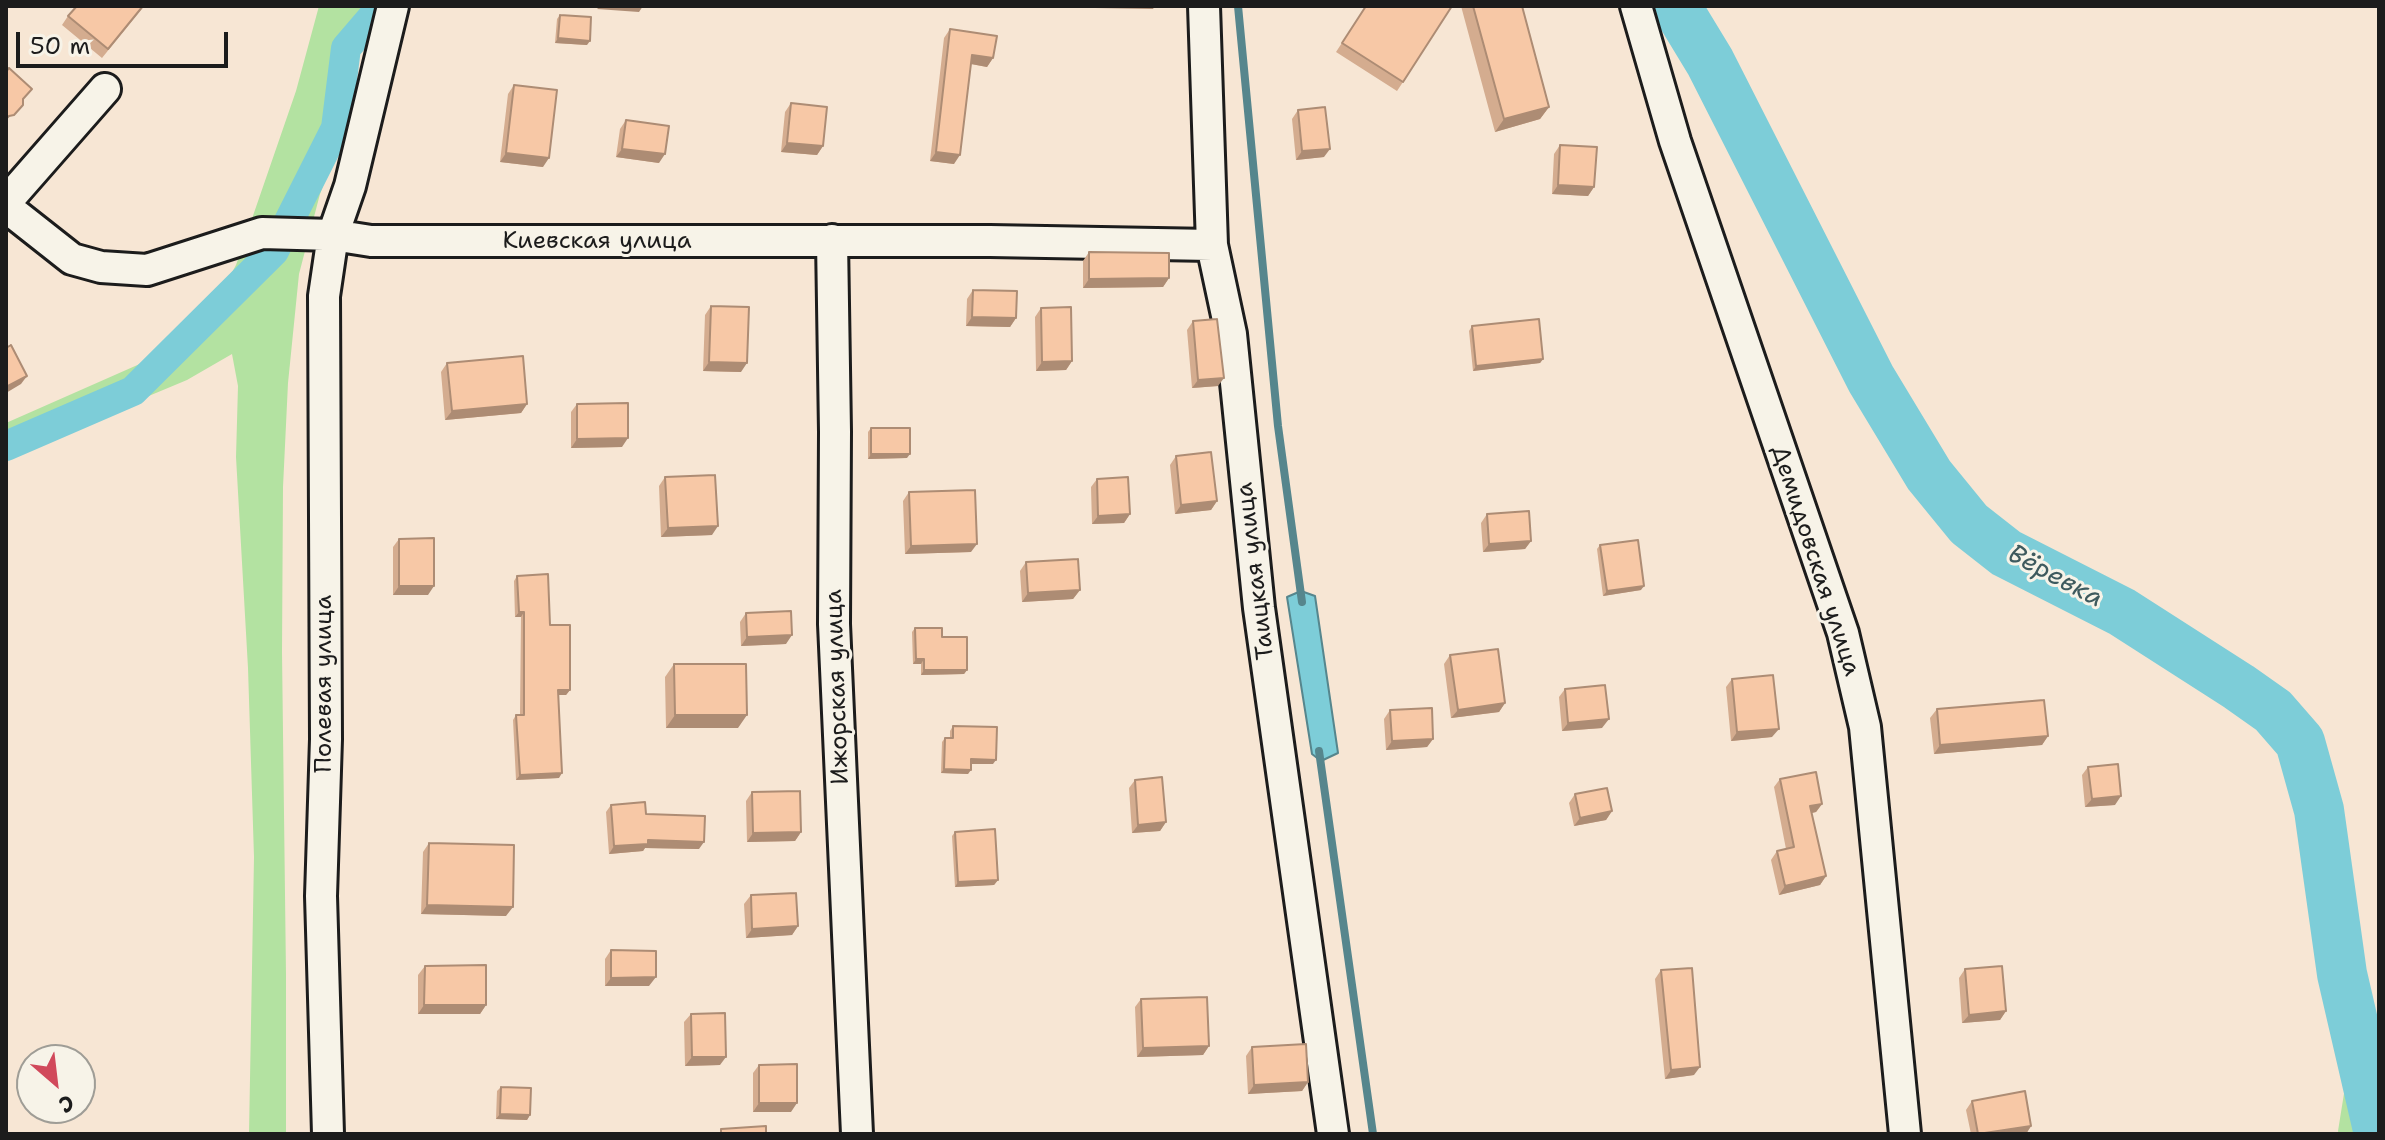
<!DOCTYPE html>
<html>
<head>
<meta charset="utf-8">
<style>
  body { margin:0 }
  #map { position:relative; width:2385px; height:1140px; overflow:hidden; background:#f7e6d4; font-family:"Shantell Sans",sans-serif }
  canvas { display:block }
  .frame { position:absolute; inset:0; border:8px solid #1c1c1c; pointer-events:none }
  .north { position:absolute; left:16px; top:1044px; width:80px; height:80px; box-sizing:border-box; background:#f7f3e8; border:2px solid #9f9d96; border-radius:50%; rotate:152deg; font-size:22px; font-weight:700; line-height:32px; text-align:center; color:#1c1c1c }
  .north::after { content:''; display:block; margin:auto; width:28px; height:36px; background:#d1495b; clip-path:polygon(50% 0,100% 100%,50% 72%,0 100%) }
  .scale { position:absolute; left:16px; top:32px; width:212px; height:36px; box-sizing:border-box; border:4px solid #1c1c1c; border-top:0; padding-left:10px; font-size:24px; line-height:28px; white-space:nowrap; color:#1c1c1c; -webkit-text-stroke:6px #f7f3e8; paint-order:stroke }
</style>
</head>
<body>
<div id="map">
<canvas width="2385" height="1140"></canvas>
<div class="frame"></div>
<div class="north">С</div>
<div class="scale">50 m</div>
</div>
<script>
const g = document.querySelector('canvas').getContext('2d');
g.lineJoin = 'round';
function fillPath(path, color) {
  g.fillStyle = color;
  g.fill(path, 'evenodd');
}
function toPath(rows) {
  const path = new Path2D();
  for (const r of rows) {
    path.moveTo(r[0], r[1]);
    for (let i = 2; i < r.length; i += 2) path.lineTo(r[i], r[i + 1]);
  }
  return path;
}
function stroke(path, color, width, dash) {
  g.strokeStyle = color;
  g.lineWidth = width;
  g.lineCap = dash ? 'butt' : 'round';
  g.setLineDash(dash || []);
  g.stroke(path);
}
function label(font, color, halo, rows, align = 'center') {
  g.font = font + ' "Shantell Sans",sans-serif';
  g.lineWidth = 6;
  g.setLineDash([]);
  g.textBaseline = 'middle';
  g.strokeStyle = halo;
  g.fillStyle = color;
  for (const [text, x, y, turn = 0] of rows) {
    g.save();
    g.translate(x, y);
    g.rotate((+turn || 0) * Math.PI / 180);
    g.textAlign = isNaN(turn) ? turn : align;
    if (halo) g.strokeText(text, 0, 0);
    g.fillText(text, 0, 0);
    g.restore();
  }
}
const green = toPath([
  [319,6,375,6,356,53,347,124,320,194,299,274,288,383,283,487,282,652,286,975,286,1134,249,1134,254,857,248,668,236,457,238,386,232,354,187,380,77,426,6,461,6,423,151,359,223,289,236,265,296,91],
  [2344,915,2365,1030,2379,1083,2379,1134,2339,1134,2338,1131,2346,1081,2321,977,2314,927]
]);
const water = toPath([
  [1301,591,1315,596,1338,753,1321,761,1312,754,1287,597,1301,591]
]);
const stream = toPath([
  [1238,6,1278,426,1302,602],
  [1676,7,1677,6],
  [1319,751,1373,1134]
]);
const canal = toPath([
  [6,446,133,391,274,251,336,128,346,48,382,6]
]);
const river = toPath([
  [1676,6,1710,62,1871,379,1929,475,1969,524,2006,553,2122,612,2239,687,2273,711,2300,742,2319,810,2342,974,2379,1134]
]);
const minor = toPath([
  [1204,6,1212,245,1231,334,1259,608,1333,1134],
  [1636,6,1675,141,1843,633,1865,727,1905,1134],
  [6,202,105,89],
  [6,207,72,259,101,267,147,270,262,233,333,235,371,241,990,241,1212,245],
  [832,240,835,432,834,624,857,1134],
  [328,1134,321,896,326,739,324,296,333,235,350,186,393,6]
]);
const wall = toPath([
  [144,6,102,58,62,25,68,16],
  [1366,6,1403,82,1397,91,1336,52],
  [1461,6,1522,6,1549,107,1540,119,1495,132],
  [560,15,587,45,555,43,557,19],
  [950,29,993,58,987,67,971,64,954,164,930,161,944,38],
  [514,85,543,167,500,162,508,94],
  [791,103,823,146,817,155,781,152,785,112],
  [1298,110,1324,157,1296,160,1292,119],
  [626,120,659,163,616,157,620,129],
  [1560,145,1594,187,1588,196,1552,194,1554,154],
  [1089,252,1169,278,1163,287,1083,288,1083,261],
  [973,290,1016,318,1010,327,966,326,967,299],
  [711,306,741,372,703,371,705,315],
  [1041,308,1072,361,1066,370,1036,371,1035,317],
  [1193,321,1218,386,1192,388,1187,330],
  [1472,326,1543,359,1540,363,1473,371,1469,331],
  [447,363,527,404,521,413,445,420,441,372],
  [577,404,622,447,571,448,571,412],
  [871,428,907,458,868,459,868,432],
  [1176,456,1217,501,1211,510,1175,514,1170,465],
  [665,477,712,535,661,537,659,486],
  [1097,479,1130,514,1124,523,1092,524,1091,487],
  [909,492,971,552,905,554,903,501],
  [1487,514,1531,541,1525,549,1483,552,1481,523],
  [399,539,428,595,393,595,393,547],
  [1600,545,1641,590,1603,596,1597,549],
  [1026,562,1080,590,1073,599,1022,602,1020,571],
  [517,576,550,625,570,690,566,695,558,695,559,778,516,780,513,720,516,715,520,715,521,617,515,617,514,581],
  [746,613,786,644,741,646,740,622],
  [915,628,942,637,967,670,964,674,921,675,921,664,913,664,912,632],
  [1450,655,1505,703,1499,712,1451,718,1444,664],
  [674,664,738,728,666,728,665,677],
  [1732,679,1772,737,1731,741,1726,687],
  [1565,689,1602,728,1562,731,1559,697],
  [1937,709,2048,736,2042,745,1934,754,1930,718],
  [1390,710,1433,739,1427,747,1386,750,1384,719],
  [953,726,993,764,971,764,968,774,941,773,942,742,945,738,950,738,950,731],
  [2088,767,2115,805,2085,807,2082,775],
  [1780,779,1822,804,1816,812,1811,813,1826,876,1820,885,1779,895,1771,860,1777,851,1786,849,1774,787],
  [1135,780,1166,822,1160,831,1132,833,1129,788],
  [752,792,801,832,795,841,747,842,746,801],
  [1575,794,1612,811,1606,820,1574,826,1569,803],
  [611,805,646,814,699,849,645,848,643,851,609,854,606,812],
  [955,832,998,880,994,885,955,887,952,836],
  [429,843,506,916,421,914,423,852],
  [751,895,798,926,792,935,746,938,744,904],
  [611,950,649,986,605,986,605,959],
  [425,966,486,1005,480,1014,418,1014,418,975],
  [1965,969,2006,1011,2000,1020,1962,1023,1959,978],
  [1661,970,1694,1075,1665,1079,1655,979],
  [1141,999,1209,1046,1203,1055,1137,1057,1135,1007],
  [691,1014,720,1065,685,1066,684,1022],
  [1252,1047,1308,1082,1302,1091,1248,1094,1246,1056],
  [759,1065,791,1112,753,1112,753,1073],
  [501,1087,530,1115,527,1120,496,1119,497,1091],
  [1972,1101,2031,1126,2026,1134,1971,1134,1966,1110]
]);
const shadedWall = toPath([
  [600,6,643,6,639,12,597,9],
  [1096,6,1155,6,1153,9,1095,8],
  [558,38,590,41,587,45,555,43],
  [972,55,993,58,987,67,966,63],
  [1549,107,1540,119,1495,132,1504,119],
  [787,143,823,146,817,155,781,152],
  [622,149,665,154,659,163,616,157],
  [1330,149,1324,157,1296,160,1302,151],
  [936,152,960,155,954,164,930,161],
  [506,153,549,158,543,167,500,162],
  [1558,185,1594,187,1588,196,1552,194],
  [1169,278,1163,287,1083,288,1089,279],
  [972,317,1016,318,1010,327,966,326],
  [1543,359,1540,363,1473,371,1476,366],
  [1072,361,1066,370,1036,371,1042,362],
  [709,362,747,363,741,372,703,371],
  [27,376,21,384,6,393,6,387],
  [1224,378,1218,386,1192,388,1198,380],
  [527,404,521,413,445,420,452,411],
  [628,438,622,447,571,448,577,439],
  [871,454,910,454,907,458,868,459],
  [1217,501,1211,510,1175,514,1181,505],
  [1130,514,1124,523,1092,524,1098,516],
  [718,526,712,535,661,537,668,528],
  [1531,541,1525,549,1483,552,1489,544],
  [977,544,971,552,905,554,911,546],
  [399,586,434,586,428,595,393,595],
  [1644,586,1641,590,1603,596,1607,591],
  [1080,590,1073,599,1022,602,1028,593],
  [519,612,524,612,521,617,515,617],
  [792,635,786,644,741,646,747,637],
  [916,659,924,659,921,664,913,664],
  [924,670,967,670,964,674,921,675],
  [558,690,570,690,566,695,554,695],
  [1505,703,1499,712,1451,718,1458,710],
  [675,715,747,715,738,728,666,728],
  [1609,719,1602,728,1562,731,1568,723],
  [1779,729,1772,737,1731,741,1737,732],
  [2048,736,2042,745,1934,754,1940,745],
  [1433,739,1427,747,1386,750,1392,741],
  [971,759,996,760,993,764,968,764],
  [944,769,971,770,968,774,941,773],
  [562,773,559,778,516,780,520,775],
  [2121,796,2115,805,2085,807,2092,799],
  [1822,804,1816,812,1803,815,1810,806],
  [1612,811,1606,820,1574,826,1580,818],
  [1166,822,1160,831,1132,833,1138,825],
  [801,832,795,841,747,842,753,833],
  [648,840,704,842,699,849,645,848,643,851,609,854,614,846],
  [1826,876,1820,885,1779,895,1785,886],
  [998,880,994,885,955,887,958,882],
  [427,905,513,907,506,916,421,914],
  [798,926,792,935,746,938,752,929],
  [656,977,649,986,605,986,611,978],
  [424,1005,486,1005,480,1014,418,1014],
  [2006,1011,2000,1020,1962,1023,1969,1015],
  [1209,1046,1203,1055,1137,1057,1143,1048],
  [692,1057,726,1057,720,1065,685,1066],
  [1700,1067,1694,1075,1665,1079,1671,1070],
  [1308,1082,1302,1091,1248,1094,1254,1085],
  [759,1103,797,1103,791,1112,753,1112],
  [500,1114,530,1115,527,1120,496,1119],
  [2031,1126,2026,1134,1984,1134]
]);
const building = toPath([
  [77,6,143,6,108,49,68,16,77,6],
  [1366,6,1452,6,1403,82,1342,43,1366,6],
  [1473,6,1522,6,1549,107,1504,119,1473,6],
  [560,15,591,17,590,41,558,38,560,15],
  [950,29,997,36,993,58,972,55,960,155,936,152,950,29],
  [9,68,32,89,23,99,23,105,14,115,9,116,6,119,6,72,9,68],
  [514,85,557,90,549,158,506,153,514,85],
  [791,103,827,107,823,146,787,143,791,103],
  [1325,107,1330,149,1302,151,1298,110,1325,107],
  [626,120,669,126,665,154,622,149,626,120],
  [1560,145,1597,147,1594,187,1558,185,1560,145],
  [1089,252,1169,253,1169,278,1089,279,1089,252],
  [973,290,1017,291,1016,318,972,317,973,290],
  [711,306,749,307,747,363,709,362,711,306],
  [1071,307,1072,361,1042,362,1041,308,1071,307],
  [1217,319,1224,378,1198,380,1193,321,1217,319],
  [1539,319,1543,359,1476,366,1472,326,1539,319],
  [11,345,27,376,6,387,6,348,11,345],
  [523,356,527,404,452,411,447,363,523,356],
  [628,403,628,438,577,439,577,404,628,403],
  [871,428,910,428,910,454,871,454,871,428],
  [1211,452,1217,501,1181,505,1176,456,1211,452],
  [715,475,718,526,668,528,665,477,715,475],
  [1128,477,1130,514,1098,516,1097,479,1128,477],
  [975,490,977,544,911,546,909,492,975,490],
  [1529,511,1531,541,1489,544,1487,514,1529,511],
  [434,538,434,586,399,586,399,539,434,538],
  [1638,540,1644,586,1607,591,1600,545,1638,540],
  [1078,559,1080,590,1028,593,1026,562,1078,559],
  [548,574,550,625,570,625,570,690,558,690,562,773,520,775,516,715,524,715,524,612,519,612,517,576,548,574],
  [791,611,792,635,747,637,746,613,791,611],
  [915,628,942,628,942,637,967,637,967,670,924,670,924,659,916,659,915,628],
  [1498,649,1505,703,1458,710,1450,655,1498,649],
  [674,664,746,664,747,715,675,715,674,664],
  [1773,675,1779,729,1737,732,1732,679,1773,675],
  [1605,685,1609,719,1568,723,1565,689,1605,685],
  [2044,700,2048,736,1940,745,1937,709,2044,700],
  [1432,708,1433,739,1392,741,1390,710,1432,708],
  [953,726,997,727,996,760,971,759,971,770,944,769,945,738,953,738,953,726],
  [2118,764,2121,796,2092,799,2088,767,2118,764],
  [1816,772,1822,804,1810,806,1826,876,1785,886,1777,851,1794,847,1780,779,1816,772],
  [1162,777,1166,822,1138,825,1135,780,1162,777],
  [1607,788,1612,811,1580,818,1575,794,1607,788],
  [800,791,801,832,753,833,752,792,800,791],
  [645,802,646,814,705,816,704,842,648,840,648,844,614,846,611,805,645,802],
  [995,829,998,880,958,882,955,832,995,829],
  [429,843,514,845,513,907,427,905,429,843],
  [796,893,798,926,752,929,751,895,796,893],
  [611,950,656,951,656,977,611,978,611,950],
  [486,965,486,1005,424,1005,425,966,486,965],
  [2002,966,2006,1011,1969,1015,1965,969,2002,966],
  [1692,968,1700,1067,1671,1070,1661,970,1692,968],
  [1207,997,1209,1046,1143,1048,1141,999,1207,997],
  [725,1013,726,1057,692,1057,691,1014,725,1013],
  [1306,1044,1308,1082,1254,1085,1252,1047,1306,1044],
  [797,1064,797,1103,759,1103,759,1065,797,1064],
  [501,1087,531,1088,530,1115,500,1114,501,1087],
  [2025,1091,2031,1126,1978,1134,1972,1101,2025,1091],
  [766,1126,766,1134,721,1134,721,1129,766,1126]
]);
const streetNames = [
  ["Киевская улица",597,242],
  ["Демидовская улица",1815,561,72],
  ["Таицкая улица",1256,571,-97],
  ["Полевая улица",325,684,-90],
  ["Ижорская улица",838,687,-92]
];
const waterNames = [
  ["Вёревка",2055,577,28]
];
fillPath(green, '#b3e2a1');
fillPath(water, '#7dcdd8');
stroke(water, '#56868d', 2);
stroke(stream, '#56868d', 8);
stroke(canal, '#7dcdd8', 30);
stroke(river, '#7dcdd8', 50);
stroke(minor, '#1c1c1c', 36);
stroke(minor, '#f7f3e8', 30);
fillPath(wall, '#d4ac8f');
fillPath(shadedWall, '#ad8c74');
fillPath(building, '#f7c8a6');
stroke(building, '#ad8c74', 2);
label('24px', '#1c1c1c', '#f7f3e8', streetNames);
label('italic 26px', '#3e5a5e', '#f7f3e8', waterNames);
</script>
</body>
</html>
